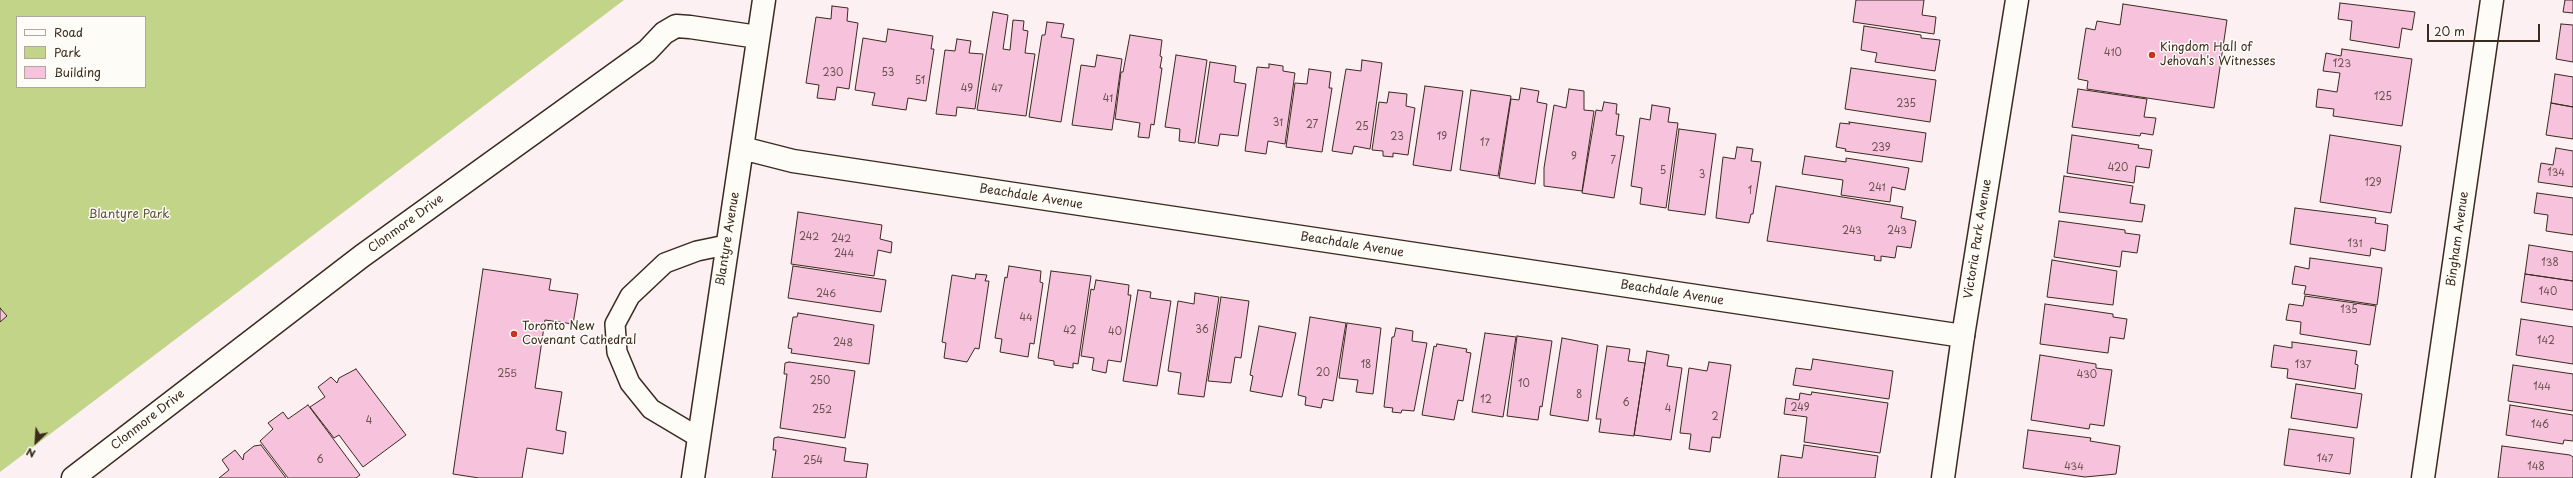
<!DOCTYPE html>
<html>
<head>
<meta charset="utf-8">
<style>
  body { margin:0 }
  #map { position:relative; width:2573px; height:478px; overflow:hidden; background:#fcf0f2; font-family:"Playpen Sans",sans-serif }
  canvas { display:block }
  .legend { position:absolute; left:16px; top:16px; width:130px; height:72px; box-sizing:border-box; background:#fdfcf7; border:1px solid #afa8a0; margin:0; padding:5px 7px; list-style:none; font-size:12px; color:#3b2a1e }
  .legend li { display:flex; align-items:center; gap:8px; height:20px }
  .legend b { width:20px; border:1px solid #afa8a0 }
  .north { position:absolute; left:16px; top:422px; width:40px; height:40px; -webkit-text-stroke:3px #fdfcf7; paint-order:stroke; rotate:205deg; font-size:11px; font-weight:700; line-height:16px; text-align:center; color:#3b2a1e }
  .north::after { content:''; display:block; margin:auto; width:14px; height:18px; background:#3b2a1e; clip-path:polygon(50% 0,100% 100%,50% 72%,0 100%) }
  .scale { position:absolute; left:2427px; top:24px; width:113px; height:18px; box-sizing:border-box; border:2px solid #3b2a1e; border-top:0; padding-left:5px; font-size:12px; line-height:14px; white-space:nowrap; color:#3b2a1e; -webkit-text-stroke:3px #fdfcf7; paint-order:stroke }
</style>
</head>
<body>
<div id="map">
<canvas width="2573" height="478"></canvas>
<ul class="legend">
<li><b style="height:5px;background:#fdfcf7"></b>Road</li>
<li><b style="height:11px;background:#c2d488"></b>Park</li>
<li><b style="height:11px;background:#f7c2dc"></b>Building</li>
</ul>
<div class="north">N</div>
<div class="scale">20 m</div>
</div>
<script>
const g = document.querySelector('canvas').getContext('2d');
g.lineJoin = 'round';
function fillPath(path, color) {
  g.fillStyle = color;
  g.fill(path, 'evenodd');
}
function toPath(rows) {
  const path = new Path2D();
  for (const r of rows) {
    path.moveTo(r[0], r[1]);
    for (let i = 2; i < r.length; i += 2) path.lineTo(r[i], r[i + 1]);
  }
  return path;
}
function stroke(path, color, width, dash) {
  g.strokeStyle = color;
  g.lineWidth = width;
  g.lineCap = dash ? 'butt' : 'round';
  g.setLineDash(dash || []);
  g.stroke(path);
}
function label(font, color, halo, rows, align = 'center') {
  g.font = font + ' "Playpen Sans",sans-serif';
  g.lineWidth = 3;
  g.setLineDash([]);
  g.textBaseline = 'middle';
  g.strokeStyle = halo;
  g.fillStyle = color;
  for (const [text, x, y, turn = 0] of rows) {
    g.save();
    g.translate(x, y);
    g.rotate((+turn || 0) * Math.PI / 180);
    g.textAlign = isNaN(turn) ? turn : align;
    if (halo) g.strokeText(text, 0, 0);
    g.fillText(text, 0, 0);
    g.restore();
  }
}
const green = toPath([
  [0,0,624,0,0,472],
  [17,17,145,17,145,87,17,87]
]);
const building = toPath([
  [1856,0,1924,0,1922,15,1936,17,1934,34,1853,22,1856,0],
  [2565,0,2573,0,2573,13,2563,12,2565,0],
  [2340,3,2415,12,2412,30,2402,28,2399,48,2350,40,2352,21,2338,19,2340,3],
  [2123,4,2227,20,2214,108,2087,89,2088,81,2078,79,2086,28,2095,30,2097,21,2120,25,2123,4],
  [832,6,848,8,847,21,858,23,849,89,837,87,835,100,817,98,819,85,806,83,816,17,831,19,832,6],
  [993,12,1008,15,1003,49,1010,50,1013,20,1024,21,1023,30,1028,31,1025,53,1035,54,1026,116,977,110,993,12],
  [1047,22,1064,24,1061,37,1074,39,1061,122,1029,117,1042,35,1045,35,1047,22],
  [2561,24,2573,25,2573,62,2556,59,2561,24],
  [1864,26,1921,35,1921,38,1940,40,1935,71,1875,62,1877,53,1861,50,1864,26],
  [888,29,933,36,931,49,934,49,926,101,908,98,906,110,872,105,875,93,855,90,863,38,886,42,888,29],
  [1130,35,1162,40,1160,56,1162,57,1160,68,1162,68,1154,125,1151,124,1149,138,1138,137,1140,123,1115,119,1121,72,1123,72,1130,35],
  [957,39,971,41,969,53,983,54,975,109,957,107,956,116,936,114,945,50,955,51,957,39],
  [2342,49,2412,59,2402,126,2333,116,2334,109,2316,107,2318,89,2337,92,2340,73,2323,71,2326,53,2341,56,2342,49],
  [1097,55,1122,59,1112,130,1072,125,1081,65,1095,67,1097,55],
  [1176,55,1207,60,1195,143,1179,141,1180,129,1165,127,1176,55],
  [1362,60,1382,63,1370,149,1354,146,1352,154,1332,151,1346,69,1361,71,1362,60],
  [1210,62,1236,66,1234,82,1246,84,1238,136,1220,134,1218,146,1198,143,1210,62],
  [1269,64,1283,66,1283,71,1295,73,1285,144,1268,141,1266,154,1245,151,1257,67,1269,68,1269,64],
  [1851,68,1936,80,1930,122,1845,109,1851,68],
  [1309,69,1331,72,1329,88,1332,88,1322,152,1286,147,1295,83,1307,84,1309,69],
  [2555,74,2573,77,2573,107,2551,103,2555,74],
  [1425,86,1463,91,1451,171,1413,165,1425,86],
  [1521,88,1539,91,1537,102,1547,104,1535,184,1499,178,1511,99,1519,100,1521,88],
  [1569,89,1584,91,1584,110,1594,111,1582,191,1544,186,1544,168,1554,105,1566,108,1569,89],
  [2078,89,2147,99,2144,117,2156,118,2153,135,2141,133,2140,136,2072,127,2078,89],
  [1471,90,1511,96,1498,176,1460,170,1471,90],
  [1389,92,1407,94,1406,106,1415,108,1408,155,1393,153,1393,157,1383,156,1383,151,1372,150,1379,102,1387,103,1389,92],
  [1604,102,1617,104,1616,114,1619,114,1616,135,1624,136,1614,198,1582,193,1596,110,1602,111,1604,102],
  [2551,103,2573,107,2573,139,2546,135,2551,103],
  [1652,105,1670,108,1668,122,1678,123,1666,208,1640,204,1642,188,1631,186,1640,118,1650,120,1652,105],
  [1849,122,1926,133,1922,162,1845,151,1846,149,1836,147,1840,123,1850,124,1849,122],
  [1679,129,1716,134,1705,215,1668,210,1679,129],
  [2072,135,2139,145,2138,148,2152,150,2149,168,2136,166,2134,183,2067,173,2072,135],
  [2330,135,2401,146,2391,213,2320,202,2330,135],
  [1737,147,1753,149,1751,161,1761,162,1753,214,1751,214,1749,223,1716,218,1723,157,1735,159,1737,147],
  [2556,148,2573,151,2573,187,2538,182,2541,163,2553,165,2556,148],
  [1805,156,1846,162,1846,158,1909,168,1905,190,1892,187,1890,202,1841,195,1843,180,1802,174,1805,156],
  [2064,176,2133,186,2130,203,2145,205,2142,222,2059,212,2064,176],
  [1776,186,1903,207,1901,218,1916,221,1911,248,1897,246,1895,258,1881,256,1881,261,1874,260,1875,256,1767,241,1776,186],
  [2537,193,2573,198,2573,235,2546,231,2548,215,2534,213,2537,193],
  [2295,208,2376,218,2375,223,2388,225,2385,251,2371,248,2370,256,2290,244,2295,208],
  [798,212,882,225,880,239,892,242,891,253,878,250,874,276,791,264,798,212],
  [2059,221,2125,230,2125,233,2140,235,2137,253,2122,251,2120,267,2054,257,2059,221],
  [2529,245,2573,252,2573,281,2525,274,2529,245],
  [2310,258,2382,268,2377,305,2304,294,2306,286,2292,284,2295,266,2309,269,2310,258],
  [2052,260,2117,271,2113,305,2047,297,2052,260],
  [793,266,886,280,881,312,788,298,793,266],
  [1009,266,1041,271,1040,282,1043,283,1034,344,1030,343,1028,357,1000,352,1002,339,995,338,1005,277,1007,278,1009,266],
  [483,269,551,279,549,290,578,294,573,324,545,320,535,388,562,392,556,430,566,432,563,454,527,448,522,478,479,478,453,474,483,269],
  [1051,271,1091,276,1078,364,1073,363,1073,368,1054,365,1054,361,1038,358,1051,271],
  [976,274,987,275,985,281,989,281,979,349,975,348,967,362,944,358,946,343,942,342,952,275,975,279,976,274],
  [2525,274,2573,281,2573,310,2521,302,2525,274],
  [1096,280,1129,285,1128,295,1131,295,1121,362,1108,360,1106,373,1092,370,1094,358,1081,356,1091,289,1094,290,1096,280],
  [1138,290,1151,292,1150,298,1171,301,1157,386,1123,381,1138,290],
  [1195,293,1219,297,1204,397,1178,394,1181,373,1168,371,1178,301,1194,304,1195,293],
  [2305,296,2376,306,2370,345,2300,334,2301,322,2286,320,2289,304,2303,306,2305,296],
  [1221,297,1249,301,1241,358,1235,357,1231,383,1208,381,1221,297],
  [2045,304,2113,314,2113,317,2127,319,2124,339,2110,337,2108,353,2040,344,2045,304],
  [0,308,7,316,0,322,0,308],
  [798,313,874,325,869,364,791,353,792,349,788,348,793,317,797,317,798,313],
  [1310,317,1346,323,1333,401,1323,399,1321,408,1305,405,1306,397,1298,395,1310,317],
  [2521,319,2573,327,2573,364,2516,355,2521,319],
  [1347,323,1381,328,1373,394,1356,392,1358,380,1339,378,1347,323],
  [1259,326,1296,333,1282,397,1250,391,1253,376,1250,375,1259,326],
  [1396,328,1413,331,1412,341,1427,343,1414,411,1402,410,1401,413,1392,412,1393,408,1384,407,1392,337,1394,337,1396,328],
  [1485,333,1516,337,1503,417,1472,412,1485,333],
  [1517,336,1552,341,1542,407,1540,406,1538,420,1507,416,1517,336],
  [1562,338,1598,345,1588,421,1550,415,1562,338],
  [2292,342,2357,351,2355,364,2358,365,2355,389,2287,378,2288,369,2271,367,2274,345,2292,348,2292,342],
  [1437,344,1467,349,1466,352,1471,353,1463,401,1458,400,1454,420,1422,415,1434,346,1436,347,1437,344],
  [1607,346,1630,349,1628,361,1645,363,1634,436,1599,432,1601,419,1596,419,1607,346],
  [1647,351,1669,355,1667,366,1682,368,1671,440,1634,435,1647,351],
  [2040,355,2096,364,2096,368,2112,370,2104,426,2090,424,2089,429,2031,420,2040,355],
  [1813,359,1893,371,1889,399,1793,385,1796,368,1811,370,1813,359],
  [789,362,855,371,845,438,780,428,787,374,784,374,785,363,789,362],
  [1709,362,1731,365,1720,438,1712,437,1710,452,1689,449,1691,434,1680,433,1689,368,1707,371,1709,362],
  [2513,365,2573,374,2573,411,2508,401,2513,365],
  [356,369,406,435,363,467,339,435,334,438,310,407,325,397,318,387,331,377,337,383,339,378,356,369],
  [2296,384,2362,394,2357,428,2291,418,2296,384],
  [1812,392,1888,403,1880,453,1804,442,1807,417,1784,414,1786,398,1799,400,1800,393,1811,395,1812,392],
  [308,405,360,475,356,478,288,478,260,441,273,429,268,423,283,412,288,419,308,405],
  [2510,405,2573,415,2573,441,2564,440,2563,444,2506,435,2510,405],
  [2289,429,2354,438,2350,474,2284,465,2289,429],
  [2028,430,2091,438,2090,441,2120,446,2116,474,2085,477,2023,468,2028,430],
  [778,437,846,448,844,461,868,464,866,478,772,478,776,450,773,450,774,438,778,437],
  [261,445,286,478,219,478,229,470,222,460,235,450,243,460,244,454,254,446,261,445],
  [1804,445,1878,456,1875,478,1778,478,1781,455,1802,458,1804,445],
  [2502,446,2570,455,2573,457,2573,478,2498,478,2502,446]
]);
const lane = toPath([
  [698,437,651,409,630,383,617,352,615,324,630,296,665,263,697,251,726,245]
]);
const street = toPath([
  [742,148,793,161,1963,336],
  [73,478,362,256,647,51,664,33,676,26,690,27,758,37],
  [693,478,764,0],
  [2423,478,2492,0]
]);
const secondary = toPath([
  [1943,478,1963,336,2017,0]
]);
const markers = [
  [2152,55,4,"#c8321e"],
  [514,334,4,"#c8321e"]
];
const numberNames = [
  ["410",2113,53],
  ["123",2342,64],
  ["230",833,73],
  ["53",888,73],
  ["51",920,81],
  ["49",967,89],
  ["47",997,89],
  ["125",2383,97],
  ["41",1108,99],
  ["235",1906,104],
  ["31",1278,123],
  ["27",1312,125],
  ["25",1362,127],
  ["23",1397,137],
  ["19",1442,137],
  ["17",1485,143],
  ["239",1881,148],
  ["9",1574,157],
  ["7",1613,161],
  ["420",2118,168],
  ["5",1663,171],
  ["134",2556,173],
  ["3",1702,175],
  ["129",2373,183],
  ["241",1877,188],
  ["1",1750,191],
  ["243",1852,231],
  ["243",1897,231],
  ["242",809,237],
  ["242",841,239],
  ["131",2355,244],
  ["244",844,254],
  ["138",2550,263],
  ["140",2548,292],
  ["246",826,294],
  ["135",2349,310],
  ["44",1026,318],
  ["36",1202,330],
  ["42",1070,331],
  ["40",1115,332],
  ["142",2546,341],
  ["248",843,343],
  ["18",1366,365],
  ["137",2303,365],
  ["20",1323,373],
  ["255",507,374],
  ["430",2087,375],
  ["250",820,381],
  ["10",1524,384],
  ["144",2542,387],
  ["8",1579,395],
  ["12",1486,400],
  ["6",1626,403],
  ["249",1800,408],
  ["4",1668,409],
  ["252",822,410],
  ["2",1715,417],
  ["4",369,421],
  ["146",2540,425],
  ["147",2325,459],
  ["6",320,460],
  ["254",813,461],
  ["434",2074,467],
  ["148",2536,467]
];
const poiNames = [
  ["Kingdom Hall of",2160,48],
  ["Jehovah's Witnesses",2160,62],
  ["Toronto New",522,327],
  ["Covenant Cathedral",522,341]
];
const streetNames = [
  ["Beachdale Avenue",1031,197,9],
  ["Clonmore Drive",406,224,-36],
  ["Blantyre Avenue",728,239,-81],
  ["Victoria Park Avenue",1978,239,-81],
  ["Bingham Avenue",2458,239,-82],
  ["Beachdale Avenue",1352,245,9],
  ["Beachdale Avenue",1672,293,9],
  ["Clonmore Drive",148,420,-38]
];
const parkNames = [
  ["Blantyre Park",129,215]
];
fillPath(green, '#c2d488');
fillPath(building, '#f7c2dc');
stroke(building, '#3b2a1e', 1);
stroke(lane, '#3b2a1e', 22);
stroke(street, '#3b2a1e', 25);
stroke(secondary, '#3b2a1e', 25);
stroke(lane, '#fdfcf7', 19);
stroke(street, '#fdfcf7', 22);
stroke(secondary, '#fdfcf7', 22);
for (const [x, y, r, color] of markers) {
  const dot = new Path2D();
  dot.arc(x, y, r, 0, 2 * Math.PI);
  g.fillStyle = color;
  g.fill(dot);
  stroke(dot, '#fdfcf7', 1.5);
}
label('10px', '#6a504e', null, numberNames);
label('12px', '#3b2a1e', '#fdfcf7', poiNames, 'left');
label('12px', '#3b2a1e', '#fdfcf7', streetNames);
label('12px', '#5d5438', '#fdfcf7', parkNames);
</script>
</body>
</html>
